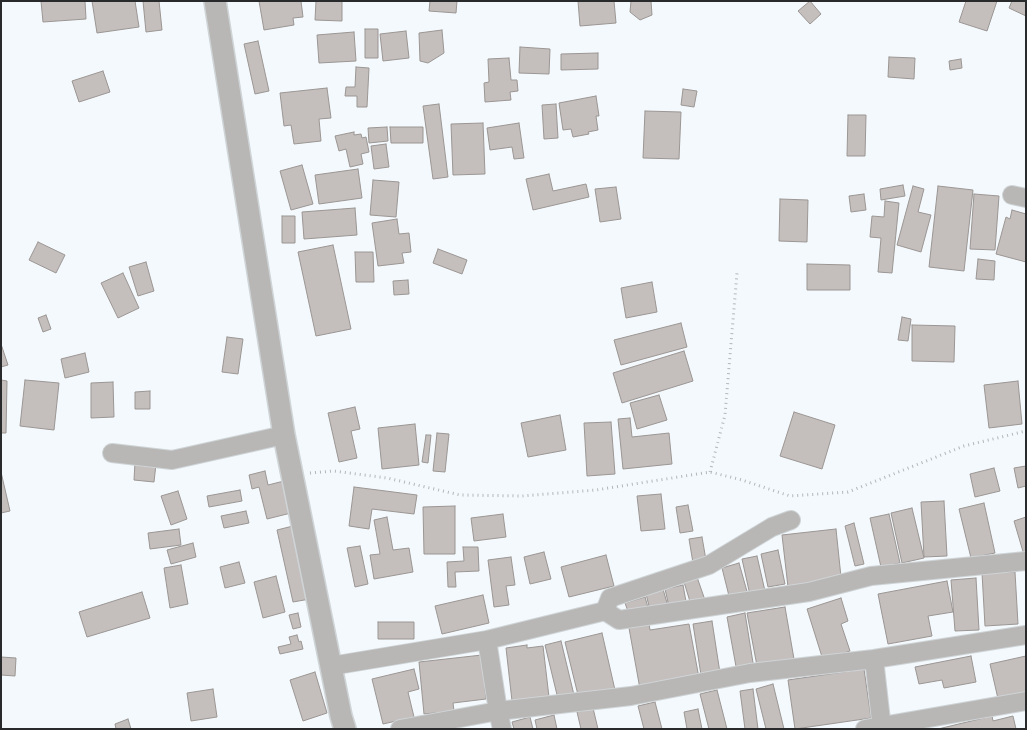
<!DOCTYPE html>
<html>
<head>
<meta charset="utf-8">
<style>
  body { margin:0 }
  #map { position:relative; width:1027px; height:730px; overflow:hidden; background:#f3f9fc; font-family:Manrope,sans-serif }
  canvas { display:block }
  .frame { position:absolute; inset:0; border:2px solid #292a2c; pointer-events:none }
</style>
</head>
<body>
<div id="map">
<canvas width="1027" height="730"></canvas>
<div class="frame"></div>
</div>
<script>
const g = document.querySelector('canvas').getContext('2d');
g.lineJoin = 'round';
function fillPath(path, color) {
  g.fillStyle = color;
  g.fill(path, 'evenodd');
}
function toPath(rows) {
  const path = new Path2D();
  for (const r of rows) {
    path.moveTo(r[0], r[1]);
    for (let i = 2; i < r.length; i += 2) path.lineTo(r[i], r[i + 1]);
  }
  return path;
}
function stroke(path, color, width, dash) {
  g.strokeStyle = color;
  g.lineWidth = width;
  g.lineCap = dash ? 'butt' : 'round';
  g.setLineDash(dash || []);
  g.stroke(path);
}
const building = toPath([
  [41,1,85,1,86,19,43,22,41,1],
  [92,1,135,1,139,27,97,33,92,1],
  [143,1,159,1,162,30,146,32,143,1],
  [259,1,301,1,303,17,293,18,294,25,264,30,259,1],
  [316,1,342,1,342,21,315,20,316,1],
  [430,1,457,1,456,13,429,11,430,1],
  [578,1,614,1,616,23,580,26,578,1],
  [631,1,651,1,652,15,640,20,630,12,631,1],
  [810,1,821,14,810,24,798,11,810,1],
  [966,1,997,1,987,31,959,22,966,1],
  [1012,1,1026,1,1026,16,1009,8,1012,1],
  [365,29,378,29,378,58,365,58,365,29],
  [442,30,444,53,428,63,420,61,419,33,442,30],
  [406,31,409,58,383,61,380,34,406,31],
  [354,32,356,61,319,63,317,35,354,32],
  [258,41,269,91,255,94,244,44,258,41],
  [520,47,550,49,549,74,519,73,520,47],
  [598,53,598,69,561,70,561,54,598,53],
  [889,57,915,58,914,79,888,77,889,57],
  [509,58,511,80,517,80,518,91,510,92,511,100,485,102,484,83,489,82,488,59,509,58],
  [961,59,962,68,950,70,949,61,961,59],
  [356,67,369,68,367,107,357,107,357,96,345,96,346,87,355,87,356,67],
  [103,71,110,92,79,102,72,81,103,71],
  [327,88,331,118,319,119,321,141,294,144,291,125,284,126,280,93,327,88],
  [683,89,697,91,694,107,681,105,683,89],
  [596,96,599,116,596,116,598,130,588,132,589,134,573,137,571,129,563,130,559,103,596,96],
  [439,104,448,177,433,179,423,106,439,104],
  [556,104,558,138,544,139,542,105,556,104],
  [645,111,681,112,679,159,643,158,645,111],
  [848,115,866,115,865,156,847,156,848,115],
  [483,123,485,174,453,175,451,124,483,123],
  [519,123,524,158,514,159,512,147,490,150,487,128,519,123],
  [387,127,388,141,369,143,368,128,387,127],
  [390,127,423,127,423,143,391,143,390,127],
  [354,132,354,135,361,134,362,138,366,137,369,152,361,154,363,164,350,167,346,149,339,151,335,136,354,132],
  [386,144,389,167,374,169,371,146,386,144],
  [302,165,313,204,291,210,280,171,302,165],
  [358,169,362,198,319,204,315,175,358,169],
  [549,174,553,191,586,184,589,197,533,210,526,179,549,174],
  [373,180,399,182,396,217,370,215,373,180],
  [903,185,905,196,881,200,880,189,903,185],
  [913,186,924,189,918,212,931,215,921,252,897,245,913,186],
  [938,186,973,190,964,271,929,267,938,186],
  [616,187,621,219,600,222,595,189,616,187],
  [864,194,866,210,851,212,849,196,864,194],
  [974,194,999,196,995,250,970,249,974,194],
  [780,199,808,200,807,242,779,241,780,199],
  [885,201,899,203,892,273,878,272,881,238,870,237,872,216,884,217,885,201],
  [355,208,357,235,304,239,302,212,355,208],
  [1012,210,1026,214,1026,262,996,254,1006,217,1010,219,1012,210],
  [282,216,295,216,295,243,282,243,282,216],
  [397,219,399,234,409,233,411,252,402,253,404,263,378,266,372,223,397,219],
  [38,242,65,255,56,273,29,260,38,242],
  [333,245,351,329,316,336,298,252,333,245],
  [438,249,467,260,462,274,433,263,438,249],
  [355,252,373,252,374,282,356,282,355,252],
  [978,259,995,261,994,280,976,279,978,259],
  [146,262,154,291,138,296,129,267,146,262],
  [807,264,850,265,850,290,807,290,807,264],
  [123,273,139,308,118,318,101,283,123,273],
  [408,280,409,294,394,295,393,281,408,280],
  [652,282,657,312,626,318,621,288,652,282],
  [46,315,51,329,43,332,38,318,46,315],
  [902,317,911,319,908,341,898,340,902,317],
  [681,323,687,347,621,365,614,340,681,323],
  [912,325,955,326,954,362,912,361,912,325],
  [227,337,243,339,238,374,222,372,227,337],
  [1,344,8,365,1,367,1,344],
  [684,351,693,381,622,403,613,373,684,351],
  [85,353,89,372,65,378,61,359,85,353],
  [1,380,7,381,6,433,1,433,1,380],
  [25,380,59,383,54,430,20,426,25,380],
  [1018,381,1022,424,989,428,984,385,1018,381],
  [113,382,114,417,91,418,91,383,113,382],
  [150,391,150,409,135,409,135,392,150,391],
  [659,395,667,420,637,429,630,403,659,395],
  [355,407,360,429,351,431,357,458,339,462,328,413,355,407],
  [794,412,835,425,822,469,780,456,794,412],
  [560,415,566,450,528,457,521,423,560,415],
  [630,418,632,437,669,433,672,464,623,469,618,419,630,418],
  [611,422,615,474,587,476,584,423,611,422],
  [415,424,419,465,382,469,378,428,415,424],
  [437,433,449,434,445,472,433,471,437,433],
  [426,435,431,435,428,463,422,462,426,435],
  [135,462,156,464,154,482,134,480,135,462],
  [1026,466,1026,486,1018,488,1014,468,1026,466],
  [994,468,1000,491,975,497,970,474,994,468],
  [265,471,268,485,284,481,291,513,267,519,259,487,252,489,249,475,265,471],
  [1,472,10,511,1,513,1,472],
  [354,487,417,495,414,514,372,509,369,529,349,526,354,487],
  [240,490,242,501,209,507,207,496,240,490],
  [178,491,187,519,171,525,161,496,178,491],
  [661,494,665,529,641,531,637,496,661,494],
  [944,501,947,556,924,557,921,502,944,501],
  [984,503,995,553,971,558,959,509,984,503],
  [688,505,693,531,680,533,676,507,688,505],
  [455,506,455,554,424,554,423,507,455,506],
  [912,508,924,558,902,563,891,513,912,508],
  [246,511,249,523,224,528,221,516,246,511],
  [503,514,506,537,474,541,471,518,503,514],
  [889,514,900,563,881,567,870,518,889,514],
  [387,517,393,550,409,548,413,572,374,579,370,555,380,554,374,520,387,517],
  [1026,517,1026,554,1024,555,1014,521,1026,517],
  [854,523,864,564,855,566,845,526,854,523],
  [293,526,310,599,293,602,277,530,293,526],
  [179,529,181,545,150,549,148,533,179,529],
  [836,529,841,577,822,582,788,587,782,535,836,529],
  [702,537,706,560,693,563,689,539,702,537],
  [193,543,196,557,171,564,167,550,193,543],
  [360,546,368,584,355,587,347,548,360,546],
  [463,547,478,547,479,571,455,572,456,587,448,587,447,562,464,561,463,547],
  [778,550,785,584,768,587,761,554,778,550],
  [544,552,551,579,530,584,524,557,544,552],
  [606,555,614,586,569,597,561,567,606,555],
  [757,556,765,591,750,595,742,559,757,556],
  [511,557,515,585,506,586,509,605,494,607,488,560,511,557],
  [239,562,245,583,225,588,220,567,239,562],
  [739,563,748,595,730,600,722,568,739,563],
  [181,565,188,604,170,608,164,568,181,565],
  [1015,572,1018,624,985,626,982,573,1015,572],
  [276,576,285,612,263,618,254,582,276,576],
  [697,577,706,603,692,608,684,582,697,577],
  [976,578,979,630,955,631,951,580,976,578],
  [947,581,953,612,928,616,932,636,888,644,878,594,947,581],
  [683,585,687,607,670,611,665,589,683,585],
  [663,589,669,610,651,614,646,594,663,589],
  [142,592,150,618,87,637,79,612,142,592],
  [483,595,489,623,442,634,435,606,483,595],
  [645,597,649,611,630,617,625,603,645,597],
  [841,598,848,621,841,624,850,651,823,660,807,609,841,598],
  [785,607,794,659,757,666,747,613,785,607],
  [298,613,301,627,293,629,289,615,298,613],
  [745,613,754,669,737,672,727,617,745,613],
  [712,621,720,673,701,675,693,624,712,621],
  [378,622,414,622,414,639,378,639,378,622],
  [649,624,650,630,689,624,699,678,640,689,629,628,649,624],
  [602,633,615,690,579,699,565,642,602,633],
  [297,635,299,642,301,641,303,649,280,654,278,647,291,644,289,637,297,635],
  [561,641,574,695,558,699,545,645,561,641],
  [527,645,527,648,543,646,549,697,512,701,506,648,527,645],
  [482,655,486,699,453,703,454,711,424,714,419,662,482,655],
  [971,656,976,682,944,688,942,680,919,684,915,667,971,656],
  [1026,656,1026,694,999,703,990,664,1026,656],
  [1,657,16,658,15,676,1,675,1,657],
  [414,669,419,689,408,692,414,717,383,724,372,679,414,669],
  [864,669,871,718,795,729,788,680,864,669],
  [315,672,327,713,303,721,290,680,315,672],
  [773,684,784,729,766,729,756,689,773,684],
  [213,689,217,717,191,721,187,693,213,689],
  [753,689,758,729,745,729,740,691,753,689],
  [717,690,727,729,709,729,700,694,717,690],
  [655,702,662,729,644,729,638,706,655,702],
  [593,708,598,729,581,729,577,712,593,708],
  [698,709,702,729,687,729,684,712,698,709],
  [554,715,557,729,537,729,535,720,554,715],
  [992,716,993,721,1013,716,1016,729,938,729,992,716],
  [530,717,533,729,514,729,512,722,530,717],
  [128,719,131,729,116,729,115,724,128,719]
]);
const path = toPath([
  [710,472,725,415,737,273],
  [310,473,334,471,387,478,460,495,522,496,596,490,710,472,742,480,790,496,848,492,964,446,1026,431]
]);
const minor = toPath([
  [1012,195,1026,198],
  [112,453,172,460,284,435],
  [605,611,619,620,809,592,871,576,1026,561],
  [487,640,498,711,502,729],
  [874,659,882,729],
  [331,666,487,640,605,611,610,598,709,565,772,527,791,520],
  [400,729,498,711,631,696,750,673,874,659,1026,635],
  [865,729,1026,701]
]);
const tertiary = toPath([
  [215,1,284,435,341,716,345,729]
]);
fillPath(building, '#c4bebc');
stroke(building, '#9b9694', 1);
stroke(minor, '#cfd4d7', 20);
stroke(tertiary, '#cfd4d7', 24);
stroke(path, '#b3b7ba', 3, [1, 4]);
stroke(minor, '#b8b7b5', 18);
stroke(tertiary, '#b8b7b5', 21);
</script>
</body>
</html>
